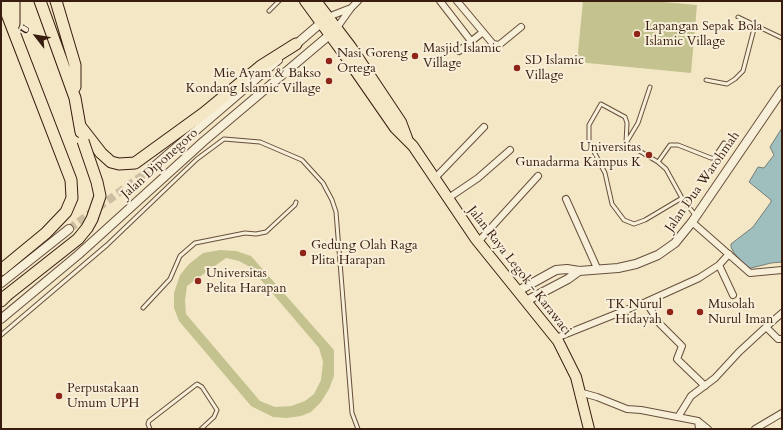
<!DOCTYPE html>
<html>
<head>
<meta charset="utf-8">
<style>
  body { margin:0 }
  #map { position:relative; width:783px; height:430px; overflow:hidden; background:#f4e7c5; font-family:Cardo,serif }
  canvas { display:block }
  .frame { position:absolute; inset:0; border:2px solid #381c0f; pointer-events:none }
  .north { position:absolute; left:16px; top:16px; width:40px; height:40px; -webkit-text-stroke:3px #f8efd9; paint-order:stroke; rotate:301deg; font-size:11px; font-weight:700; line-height:16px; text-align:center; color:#381c0f }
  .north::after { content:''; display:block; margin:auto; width:14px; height:18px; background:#381c0f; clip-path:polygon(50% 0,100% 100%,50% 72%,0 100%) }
</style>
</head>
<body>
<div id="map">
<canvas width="783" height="430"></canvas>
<div class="frame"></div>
<div class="north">U</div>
</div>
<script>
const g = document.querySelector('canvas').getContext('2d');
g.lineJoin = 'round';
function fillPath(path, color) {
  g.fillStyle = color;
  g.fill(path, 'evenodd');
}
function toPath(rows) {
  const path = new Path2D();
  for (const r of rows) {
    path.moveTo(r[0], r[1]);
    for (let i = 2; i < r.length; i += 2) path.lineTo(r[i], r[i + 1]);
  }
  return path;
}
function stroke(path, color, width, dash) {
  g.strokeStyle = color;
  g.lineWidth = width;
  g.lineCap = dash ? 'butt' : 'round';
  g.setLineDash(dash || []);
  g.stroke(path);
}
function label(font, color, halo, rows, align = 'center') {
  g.font = font + ' Cardo,serif';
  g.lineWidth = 4;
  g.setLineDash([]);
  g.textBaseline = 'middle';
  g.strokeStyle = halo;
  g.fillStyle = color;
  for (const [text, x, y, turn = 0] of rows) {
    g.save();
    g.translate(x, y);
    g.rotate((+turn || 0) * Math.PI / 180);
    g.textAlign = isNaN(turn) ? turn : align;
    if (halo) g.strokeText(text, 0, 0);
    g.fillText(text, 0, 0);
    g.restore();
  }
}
const green = toPath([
  [583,1,652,1,697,5,691,73,577,62],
  [220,250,236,251,251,256,334,350,334,376,329,389,321,402,311,412,301,416,287,418,273,417,251,406,179,321,174,308,174,293,180,275,189,264,203,253],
  [226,258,239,261,250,267,319,348,323,362,321,380,314,394,305,401,291,406,275,407,260,401,186,314,185,301,187,286]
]);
const water = toPath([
  [782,128,782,262,771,263,751,268,746,266,734,253,731,247,731,244,753,227,771,202,771,200,749,182,758,167,764,168,774,155,770,147,782,128]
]);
const tertiaryTunnel = toPath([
  [69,229,151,169]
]);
const service = toPath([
  [269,11,279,1],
  [738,17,782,38],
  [706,80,727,84,735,79,743,71,755,25],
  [626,143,638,123,650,87],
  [658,162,670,145,678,145,711,158,714,158,724,143],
  [682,198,645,220,634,224,624,220,612,204,605,173,589,142,589,125,601,104,625,117,627,123,626,143,658,162,666,169,682,198,695,215],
  [143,308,170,279,180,256,195,243,245,233,256,234,266,232,295,205,296,202],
  [1,335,107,245,197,159,224,139,260,142,302,160,323,183,332,200,336,212,352,413,358,429],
  [150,429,148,424,149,421,197,384,202,387,217,410,214,417,201,429]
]);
const minor = toPath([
  [440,1,471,41],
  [457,1,483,32,459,51],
  [328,17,351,8],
  [336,29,351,8,358,1],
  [483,32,493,44,499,45,521,27],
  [435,178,484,127],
  [447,199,478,178,510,150],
  [566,199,597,268],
  [692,222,750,273,782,270],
  [478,242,538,176],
  [719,265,733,295],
  [646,302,660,324,682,346,677,359,705,386],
  [766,327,782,313],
  [556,338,646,302,699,278,719,265,729,254],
  [579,392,597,397,627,409,641,410,698,421,708,429],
  [678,417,691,396,715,378,739,352,766,327,778,339,782,339],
  [698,421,699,429],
  [755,429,782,413]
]);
const tertiary = toPath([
  [293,47,322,22],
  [151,169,278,60],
  [1,283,69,229],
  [518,291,556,270,567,269,579,271,618,268,636,264,658,255,675,243,692,222,782,90],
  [526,301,568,279,579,271],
  [1,319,78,255,204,141,333,32]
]);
const primary = toPath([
  [305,1,343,53,395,128,413,146,475,238,558,341,576,377,589,429],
  [316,1,351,47,401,122,407,138]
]);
const motorway = toPath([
  [40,1,75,98,81,132],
  [56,1,75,65,75,87],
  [14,24,14,1],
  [80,126,101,153,111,162,119,164,135,163,204,113,261,66,296,44],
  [1,270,46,233,66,212,72,198,71,180,2,1],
  [1,301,7,295]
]);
const motorwayBridge = toPath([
  [7,295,78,239,87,228,92,219,100,196,97,182,83,141]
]);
const markers = [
  [637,34,4,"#8f2418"],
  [415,56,4,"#8f2418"],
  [329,61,4,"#8f2418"],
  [517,68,4,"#8f2418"],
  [329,81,4,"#8f2418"],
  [649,155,4,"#8f2418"],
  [303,253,4,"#8f2418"],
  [198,281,4,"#8f2418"],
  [670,312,4,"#8f2418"],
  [700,312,4,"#8f2418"],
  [59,396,4,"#8f2418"]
];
const poiNames = [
  ["Lapangan Sepak Bola",645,27],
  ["Islamic Village",645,42],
  ["Masjid Islamic",423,49],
  ["Village",423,64],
  ["Nasi Goreng",337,54],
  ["Ortega",337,69],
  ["SD Islamic",525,61],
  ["Village",525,76],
  ["Mie Ayam & Bakso",321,74,"right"],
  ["Kondang Islamic Village",321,89,"right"],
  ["Universitas",641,148,"right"],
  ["Gunadarma Kampus K",641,163,"right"],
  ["Gedung Olah Raga",311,246],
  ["Plita Harapan",311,261],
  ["Universitas",206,274],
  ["Pelita Harapan",206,289],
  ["TK Nurul",662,305,"right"],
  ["Hidayah",662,320,"right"],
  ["Musolah",708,305],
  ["Nurul Iman",708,320],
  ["Perpustakaan",67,389],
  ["Umum UPH",67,404]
];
const streetNames = [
  ["Jalan Diponegoro",160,164,-42],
  ["Jalan Dua Warohmah",703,182,-55],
  ["Jalan Raya Legok - Karawaci",519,271,52]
];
fillPath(green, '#c4c38f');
fillPath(water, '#9fbebe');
stroke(water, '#767d78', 1);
stroke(tertiaryTunnel, '#cebea1', 8, [8, 4]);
stroke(service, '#674f3c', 5);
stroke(minor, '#674f3c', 8);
stroke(tertiary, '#674f3c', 10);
stroke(primary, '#381c0f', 12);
stroke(motorway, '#381c0f', 13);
stroke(service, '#f8efd9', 3);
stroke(minor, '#f8efd9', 6);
stroke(tertiary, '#f8efd9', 8);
stroke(primary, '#f4e7c5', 10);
stroke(motorway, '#f4e7c5', 11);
stroke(motorwayBridge, '#381c0f', 13, []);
stroke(motorwayBridge, '#f4e7c5', 11);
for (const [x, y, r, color] of markers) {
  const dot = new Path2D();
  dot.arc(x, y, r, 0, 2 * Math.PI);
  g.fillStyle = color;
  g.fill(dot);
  stroke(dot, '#f8efd9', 1.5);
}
label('13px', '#381c0f', '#f8efd9', poiNames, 'left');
label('13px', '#381c0f', '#f8efd9', streetNames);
</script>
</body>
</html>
